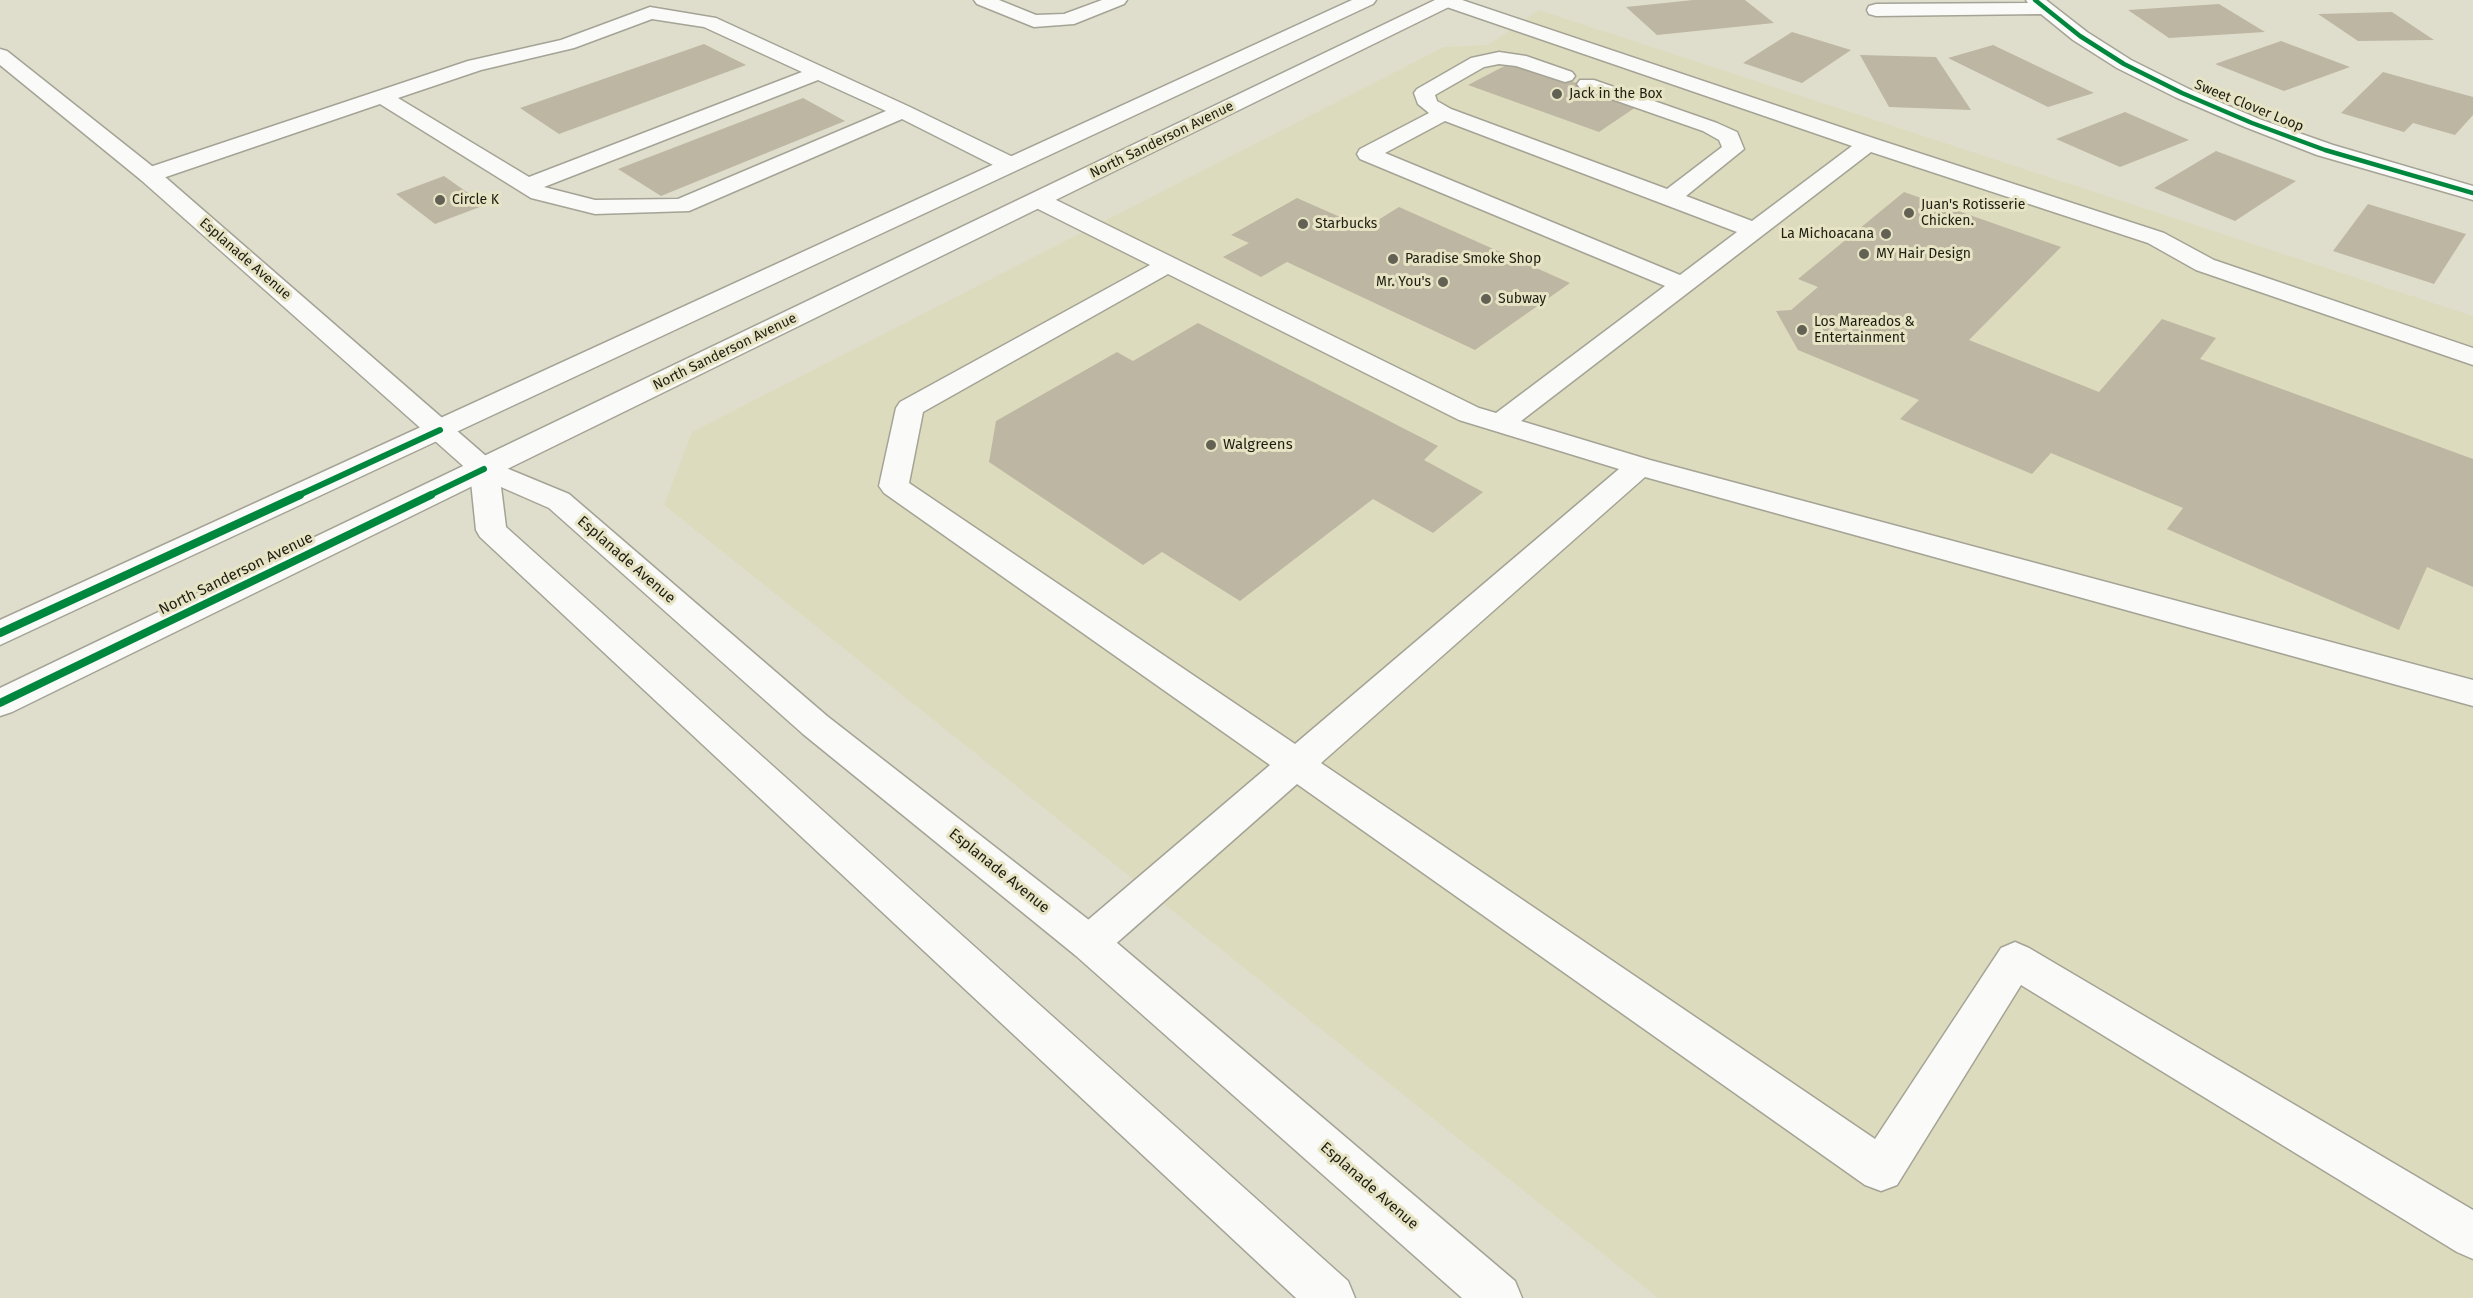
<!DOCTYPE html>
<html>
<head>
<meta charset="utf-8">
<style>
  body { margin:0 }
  canvas { display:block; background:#dfdecd }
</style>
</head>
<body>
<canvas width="2473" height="1298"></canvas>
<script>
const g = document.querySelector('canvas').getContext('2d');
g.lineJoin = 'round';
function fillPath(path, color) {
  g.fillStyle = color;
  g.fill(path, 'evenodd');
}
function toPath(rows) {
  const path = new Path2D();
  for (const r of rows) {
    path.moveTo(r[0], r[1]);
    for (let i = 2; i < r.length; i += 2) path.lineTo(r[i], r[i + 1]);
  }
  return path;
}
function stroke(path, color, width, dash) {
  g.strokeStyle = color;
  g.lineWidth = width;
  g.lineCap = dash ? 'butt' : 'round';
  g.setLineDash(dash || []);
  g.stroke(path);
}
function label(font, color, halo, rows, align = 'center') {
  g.font = font + ' "Fira Sans",sans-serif';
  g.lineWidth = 6;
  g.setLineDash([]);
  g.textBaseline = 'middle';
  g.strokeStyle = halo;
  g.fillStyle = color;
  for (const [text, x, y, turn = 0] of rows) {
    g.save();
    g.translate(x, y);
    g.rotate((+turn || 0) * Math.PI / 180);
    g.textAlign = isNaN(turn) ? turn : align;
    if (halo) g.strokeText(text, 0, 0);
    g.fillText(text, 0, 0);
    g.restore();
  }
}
const built = toPath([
  [1539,10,2473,316,2473,1298,1658,1298,664,505,692,432,1444,47,1488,45]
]);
const building = toPath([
  [1693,0,1745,0,1774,23,1657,35,1626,7],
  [2219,4,2265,32,2169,38,2128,10],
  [2392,12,2434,40,2358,41,2318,14],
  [1792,32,1851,50,1802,83,1743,63],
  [2281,41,2350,67,2284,91,2215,64],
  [704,44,746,65,559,134,520,108],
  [1993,45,2094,93,2048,107,1948,58],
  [1860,55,1936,57,1971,110,1889,107],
  [1514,61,1639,105,1599,132,1468,85],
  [2383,72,2473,97,2473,115,2455,135,2413,123,2404,132,2341,113],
  [803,98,845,121,661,196,618,169],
  [2125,112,2189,140,2120,167,2056,139],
  [2216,151,2296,181,2235,221,2154,188],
  [444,176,485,205,435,224,396,194],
  [1904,192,2061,247,1969,340,2099,392,2162,319,2216,338,2200,359,2473,459,2473,587,2427,567,2399,630,2167,529,2183,508,2051,453,2032,474,1900,419,1919,400,1798,350,1776,311,1791,310,1818,287,1798,279],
  [1297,198,1365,228,1399,207,1570,283,1475,350,1287,262,1261,277,1223,257,1249,243,1231,235],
  [2368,204,2466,234,2434,284,2333,251],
  [1198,323,1438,446,1424,460,1483,492,1433,533,1373,499,1240,601,1162,552,1143,565,989,462,996,421,1117,352,1133,361]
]);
const lane = toPath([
  [974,0,999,0,1036,15,1064,14,1102,0,1127,0,1124,4,1074,24,1034,27,977,4,974,0],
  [1435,0,1462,0,1876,139,2164,233,2214,260,2473,348,2473,365,2196,270,2148,243,1871,152,1521,421,1650,460,2473,680,2473,706,1645,477,1321,763,1875,1139,2001,948,2015,942,2029,948,2473,1210,2473,1259,2457,1252,2021,985,1897,1185,1881,1191,1865,1185,1297,784,1103,955,1089,960,1075,955,1069,943,1075,931,1270,765,884,493,879,486,896,408,900,402,1150,265,1030,205,1027,200,1030,195,1038,193,1046,195,1479,408,1496,413,1665,286,1360,159,1357,154,1360,149,1429,113,1418,104,1414,93,1417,89,1471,58,1499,52,1526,56,1572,72,1575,76,1572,80,1565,82,1516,66,1499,64,1484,67,1435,95,1437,101,1451,109,1667,189,1722,147,1719,140,1703,131,1580,88,1577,84,1580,80,1594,80,1717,123,1737,132,1744,149,1686,196,1752,221,1852,146,1438,4,1435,0],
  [1445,121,1737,232,1680,275,1385,153,1445,121],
  [1168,274,1459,420,1619,469,1295,744,909,483,923,412,1168,274],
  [650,7,716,18,910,107,1017,159,1020,164,1017,169,1009,171,1001,169,902,119,689,211,595,214,531,198,380,104,157,180,149,182,141,180,138,175,141,170,468,61,561,40,650,7],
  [652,19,704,27,802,72,529,177,398,98,481,70,574,48,652,19],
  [818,80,886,111,678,199,595,200,544,187,818,80]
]);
const street = toPath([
  [2026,0,2046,0,2087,32,2131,60,2189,89,2259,119,2333,145,2473,186,2473,200,2317,155,2245,127,2175,97,2117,68,2073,40,2041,14,1876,16,1869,14,1867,10,1869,6,1876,4,2028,3,2026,0]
]);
const secondary = toPath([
  [0,49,7,51,157,170,494,463,569,494,827,716,1103,931,1515,1281,1522,1298,1462,1298,1075,955,803,734,549,508,501,487,506,527,1348,1281,1355,1298,1296,1298,480,537,476,530,470,472,141,180,0,65,0,49]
]);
const highway = toPath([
  [1352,0,1376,0,1373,4,0,645,0,620,1352,0],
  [1435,0,1458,0,1455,4,12,712,0,716,0,688,1435,0]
]);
const cyclewayFar2 = toPath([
  [2035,0,2080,36,2124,64,2182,93,2252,123,2325,150,2473,193]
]);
const cyclewayFar1 = toPath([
  [297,496,440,430],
  [428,496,484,469]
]);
const cycleway = toPath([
  [0,633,300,495],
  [0,703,431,495]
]);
const markers = [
  [1557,94,6,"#626153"],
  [440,200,6,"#626153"],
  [1909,213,6,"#626153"],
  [1303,224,6,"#626153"],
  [1886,234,6,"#626153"],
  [1864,254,6,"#626153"],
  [1393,259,6,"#626153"],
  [1443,282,6,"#626153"],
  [1486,299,6,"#626153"],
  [1802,330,6,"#626153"],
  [1211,445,6,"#626153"]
];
const farPoinames = [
  ["Jack in the Box",1569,94],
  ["Circle K",452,200],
  ["Juan's Rotisserie",1921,205],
  ["Chicken.",1921,221],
  ["Starbucks",1315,224],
  ["La Michoacana",1874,234,"right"],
  ["MY Hair Design",1876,254],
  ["Paradise Smoke Shop",1405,259],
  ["Mr. You's",1431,282,"right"],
  ["Subway",1498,299],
  ["Los Mareados &",1814,322],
  ["Entertainment",1814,338]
];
const farStreetnames = [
  ["Sweet Clover Loop",2249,106,22],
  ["North Sanderson Avenue",1162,140,-26],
  ["Esplanade Avenue",245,259,41],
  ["North Sanderson Avenue",725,352,-26]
];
const poiNames = [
  ["Walgreens",1223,445]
];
const streetNames = [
  ["Esplanade Avenue",626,560,41],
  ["North Sanderson Avenue",236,574,-26],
  ["Esplanade Avenue",999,871,39],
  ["Esplanade Avenue",1369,1186,41]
];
fillPath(built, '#dddbbd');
fillPath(building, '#bdb6a2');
stroke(lane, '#a4a395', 3);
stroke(street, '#a4a395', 3);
stroke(secondary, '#a4a395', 3);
stroke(highway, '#a4a395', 3);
fillPath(lane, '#fafaf8');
fillPath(street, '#fafaf8');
fillPath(secondary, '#fafaf8');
fillPath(highway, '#fafaf8');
stroke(cyclewayFar2, '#00873e', 4.5);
stroke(cyclewayFar1, '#00873e', 6);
stroke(cycleway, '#00873e', 8);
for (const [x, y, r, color] of markers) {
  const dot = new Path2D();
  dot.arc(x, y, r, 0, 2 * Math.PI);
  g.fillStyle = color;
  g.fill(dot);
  stroke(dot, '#e7e4c5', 2);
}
label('14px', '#1e1d11', '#e7e4c5', farPoinames, 'left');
label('14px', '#1e1d11', '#e7e4c5', farStreetnames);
label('15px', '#1e1d11', '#e7e4c5', poiNames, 'left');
label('15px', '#1e1d11', '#e7e4c5', streetNames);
</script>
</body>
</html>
